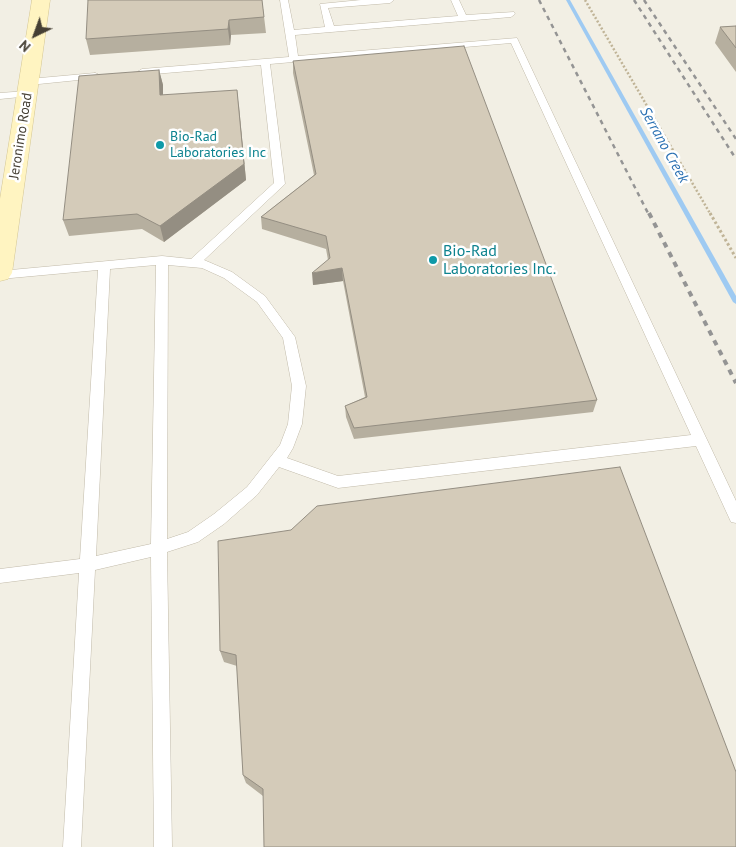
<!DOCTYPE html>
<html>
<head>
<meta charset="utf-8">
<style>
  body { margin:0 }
  #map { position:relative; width:736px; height:847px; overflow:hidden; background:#f2efe4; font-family:"PT Sans",sans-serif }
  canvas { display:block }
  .north { position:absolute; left:10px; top:10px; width:50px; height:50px; -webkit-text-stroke:4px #fff; paint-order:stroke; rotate:222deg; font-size:14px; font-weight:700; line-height:20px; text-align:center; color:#453f34 }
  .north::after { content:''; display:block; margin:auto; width:18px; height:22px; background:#453f34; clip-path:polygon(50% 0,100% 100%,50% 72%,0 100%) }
</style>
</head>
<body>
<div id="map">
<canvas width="736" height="847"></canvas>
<div class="north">N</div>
</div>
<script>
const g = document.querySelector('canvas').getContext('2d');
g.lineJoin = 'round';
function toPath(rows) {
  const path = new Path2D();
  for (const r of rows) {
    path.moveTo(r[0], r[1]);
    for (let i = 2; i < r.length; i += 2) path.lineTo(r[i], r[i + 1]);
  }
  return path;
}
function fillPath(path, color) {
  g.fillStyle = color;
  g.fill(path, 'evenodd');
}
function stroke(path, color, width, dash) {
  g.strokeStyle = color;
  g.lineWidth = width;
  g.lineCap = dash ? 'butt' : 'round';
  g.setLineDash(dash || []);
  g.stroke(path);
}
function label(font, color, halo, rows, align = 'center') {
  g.font = font + ' "PT Sans",sans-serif';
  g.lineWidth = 5;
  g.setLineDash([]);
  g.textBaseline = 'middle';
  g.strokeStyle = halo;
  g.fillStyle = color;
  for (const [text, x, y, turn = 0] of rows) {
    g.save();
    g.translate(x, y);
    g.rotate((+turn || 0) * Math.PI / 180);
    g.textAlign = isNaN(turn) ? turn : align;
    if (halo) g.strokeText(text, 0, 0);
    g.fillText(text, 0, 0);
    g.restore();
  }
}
const stream = toPath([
  [566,0,570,0,736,296,736,304,733,302,566,0]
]);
const pathFar1 = toPath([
  [585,0,711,215]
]);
const path = toPath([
  [710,213,736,258]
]);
const lane = toPath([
  [280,0,288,0,294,30,325,27,320,4,361,0,394,0,390,3,328,8,334,26,458,16,451,0,459,0,466,15,514,12,515,14,511,17,295,35,298,56,517,38,736,501,736,523,731,522,696,446,338,488,279,467,257,495,224,524,198,542,167,552,172,847,154,847,151,557,95,570,81,847,63,847,79,573,0,583,0,569,80,559,98,270,0,279,0,271,162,256,191,259,274,183,261,65,142,75,137,72,142,69,289,57,280,0],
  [511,43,691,435,338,476,287,458,293,448,302,424,306,386,295,337,265,296,232,272,204,260,285,184,270,64,511,43],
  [156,265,151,544,96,556,110,269,156,265],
  [168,265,202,268,224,278,257,302,283,338,292,386,288,424,280,445,247,487,214,514,188,532,167,539,168,265],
  [95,73,98,74,98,78,29,85,24,82,29,79,95,73],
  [27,91,30,92,30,96,0,99,0,93,27,91]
]);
const secondary = toPath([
  [32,0,50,0,12,273,8,279,0,281,0,199,32,0]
]);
const railFar1 = toPath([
  [539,0,649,215],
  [634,0,736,159],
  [644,0,736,139]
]);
const rail = toPath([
  [649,213,736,383]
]);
const wall = toPath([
  [262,0,266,33,231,35,230,45,90,55,86,39],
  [736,26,736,72,715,43,720,27],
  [293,61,597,400,593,412,354,439,346,417,345,406,365,397,343,281,313,285,328,260,326,249,262,229,261,217,314,175,293,73],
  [159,70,163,85,163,95,239,106,246,180,164,242,142,229,69,236,63,220],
  [291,530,263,796,246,783,243,775,237,666,224,662,220,651]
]);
const shadedWall = toPath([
  [229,20,231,35,230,45,228,29],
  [159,70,163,85,163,111,160,95],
  [237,90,246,180,164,242,160,226],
  [342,268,343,281,313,285,312,273]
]);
const building = toPath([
  [88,0,262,0,264,17,229,20,228,29,86,39,88,0],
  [736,26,736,48,720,27,736,26],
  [464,46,597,400,354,428,345,406,367,397,342,268,312,273,330,258,326,236,261,217,316,174,293,61,464,46],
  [159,70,160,95,237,90,244,164,160,226,137,214,63,220,79,76,159,70],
  [620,467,736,772,736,847,264,847,263,789,243,775,236,655,220,651,218,541,291,530,317,506,620,467]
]);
const markers = [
  [160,145,5,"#0f9aa8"],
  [433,260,5,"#0f9aa8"]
];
const farStreetnames = [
  ["Jeronimo Road",21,136,-81]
];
const farCulturenames = [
  ["Bio-Rad",170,137],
  ["Laboratories Inc",170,153]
];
const farWaternames = [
  ["Serrano Creek",664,145,61]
];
const cultureNames = [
  ["Bio-Rad",443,251],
  ["Laboratories Inc.",443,269]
];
fillPath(stream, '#9ecaf2');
stroke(lane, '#c1baa9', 1);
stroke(secondary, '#d4c692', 1);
stroke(pathFar1, '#c0b497', 2.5, [2, 2]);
stroke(path, '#c0b497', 3, [2.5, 2.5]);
fillPath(lane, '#fff');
fillPath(secondary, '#fff4c1');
stroke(railFar1, '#949494', 2.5, [4.5, 4.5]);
stroke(rail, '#949494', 4, [5.5, 5.5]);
fillPath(wall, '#b6af9f');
fillPath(shadedWall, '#948e82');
fillPath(building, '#d4cbb9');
stroke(building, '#948e82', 1);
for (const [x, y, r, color] of markers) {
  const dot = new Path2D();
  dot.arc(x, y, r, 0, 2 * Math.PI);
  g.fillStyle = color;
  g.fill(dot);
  stroke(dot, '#fff', 2);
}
label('14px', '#453f34', '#fff', farStreetnames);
label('14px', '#0d838f', '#fff', farCulturenames, 'left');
label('italic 15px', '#2b71b3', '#fff', farWaternames);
label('16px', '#0d838f', '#fff', cultureNames, 'left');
</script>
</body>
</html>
